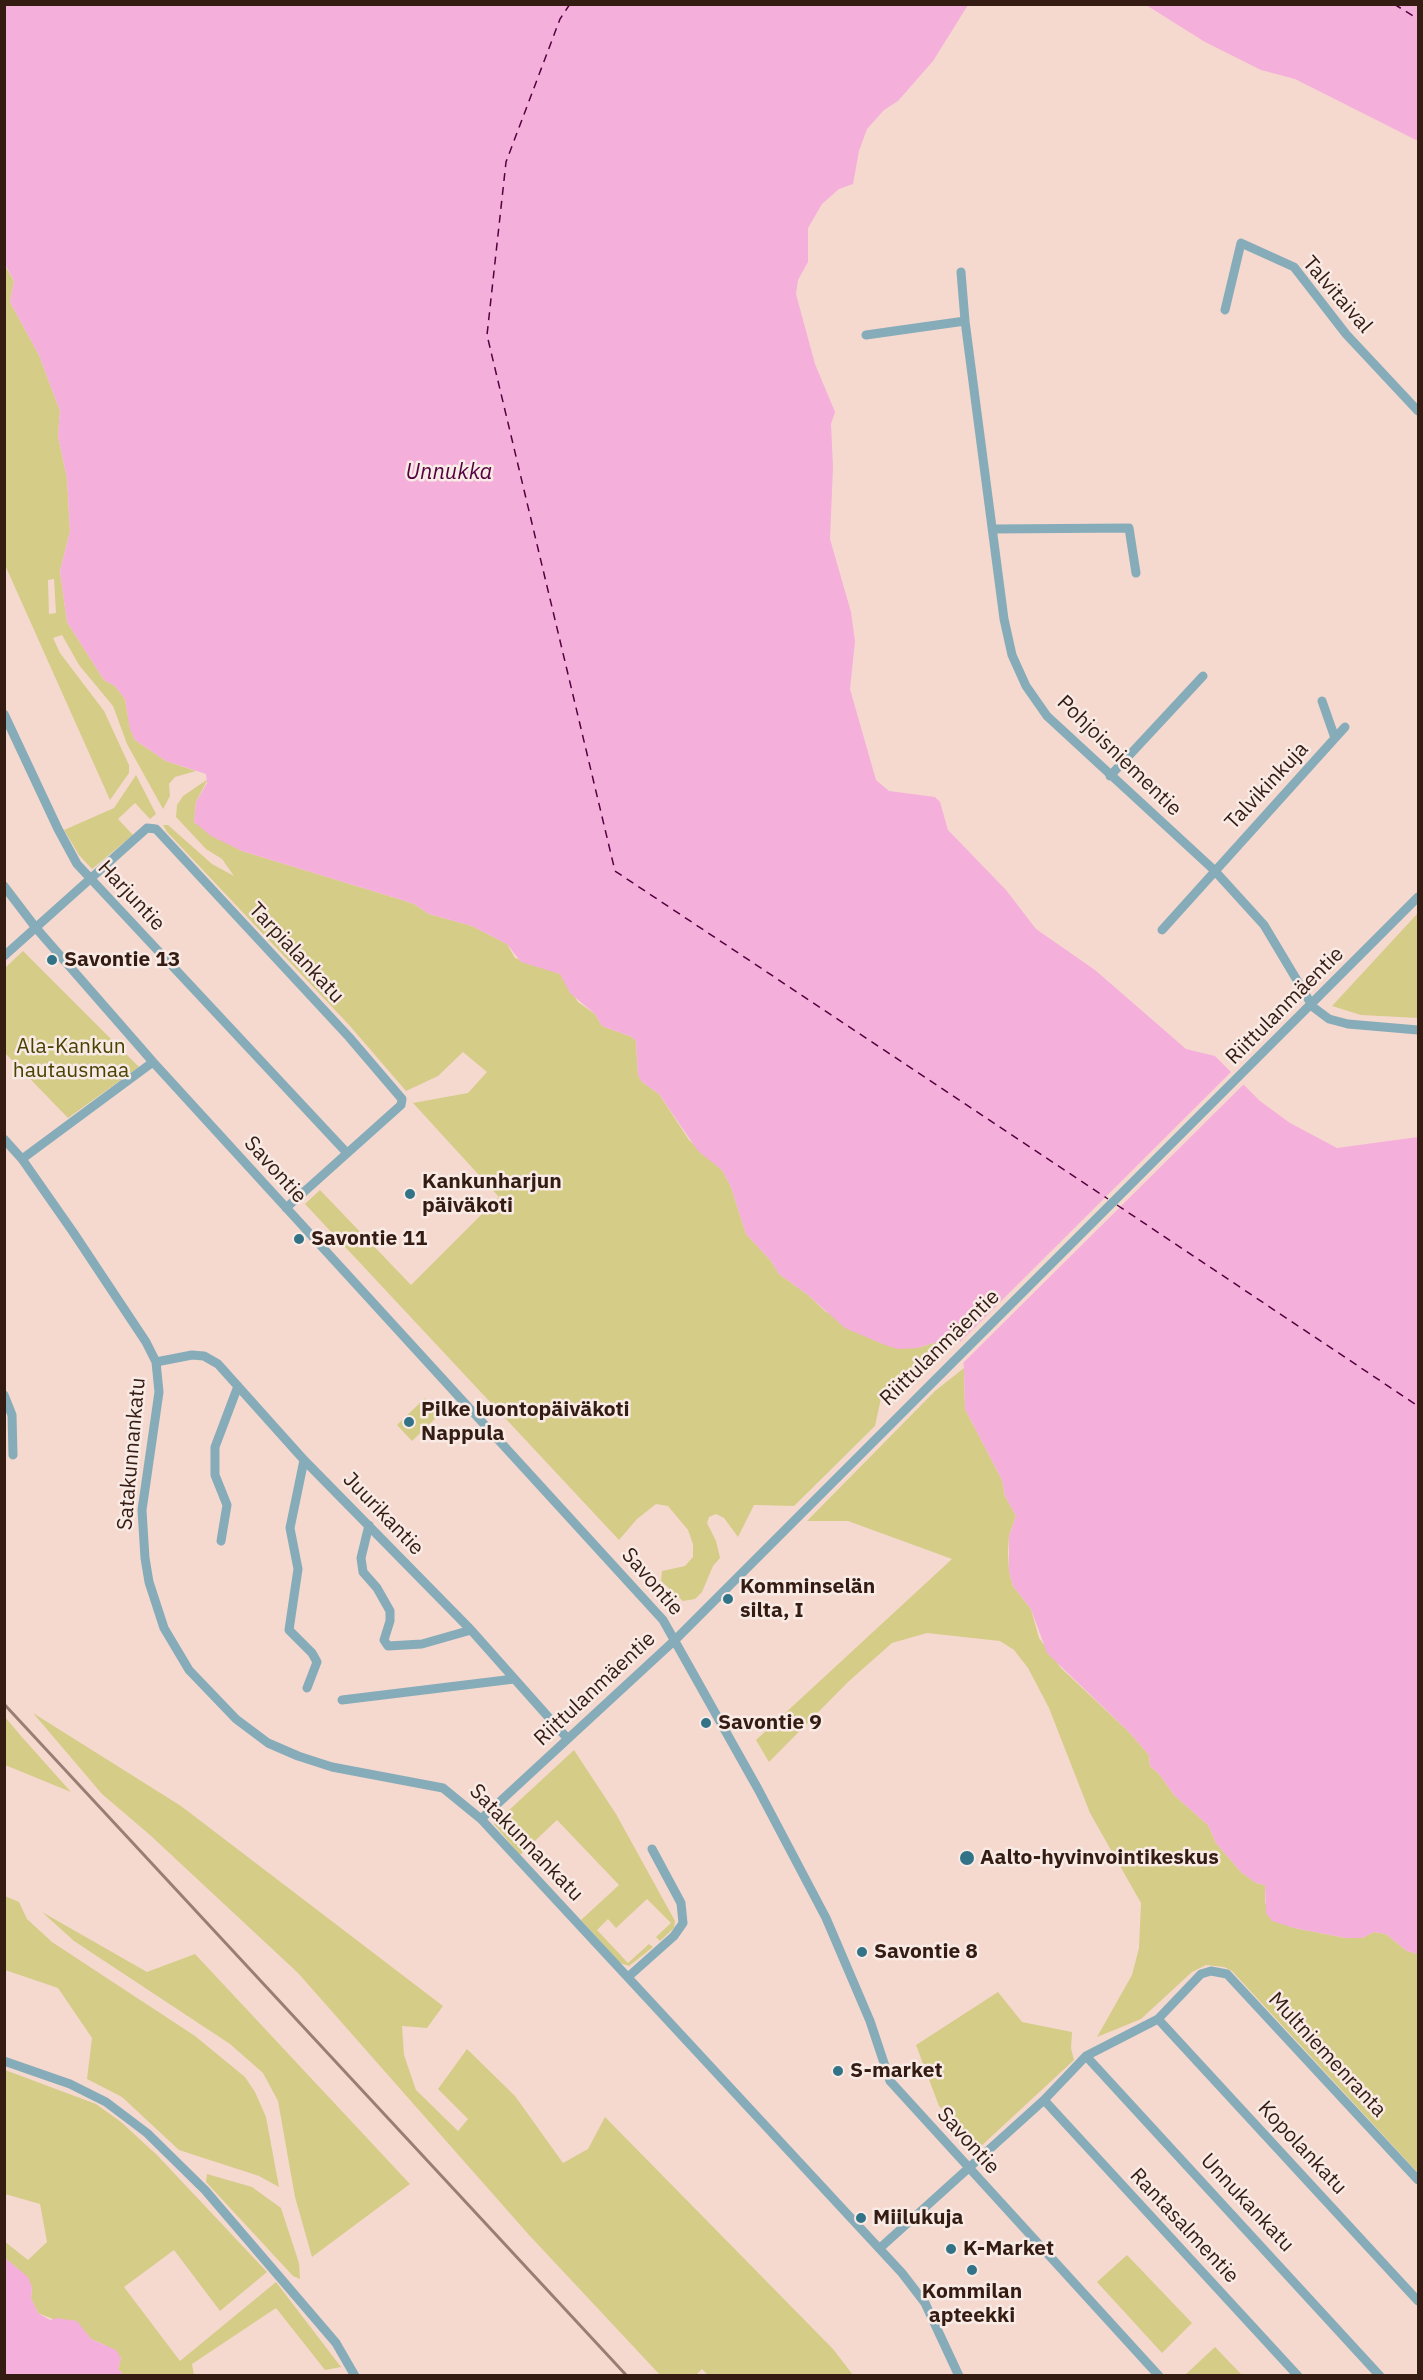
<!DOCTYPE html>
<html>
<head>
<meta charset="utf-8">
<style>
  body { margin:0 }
  #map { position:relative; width:1423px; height:2380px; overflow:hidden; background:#f5d9cf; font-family:"IBM Plex Sans",sans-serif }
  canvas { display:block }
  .frame { position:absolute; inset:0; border:6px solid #351c13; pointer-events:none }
</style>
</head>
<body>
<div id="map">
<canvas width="1423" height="2380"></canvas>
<div class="frame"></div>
</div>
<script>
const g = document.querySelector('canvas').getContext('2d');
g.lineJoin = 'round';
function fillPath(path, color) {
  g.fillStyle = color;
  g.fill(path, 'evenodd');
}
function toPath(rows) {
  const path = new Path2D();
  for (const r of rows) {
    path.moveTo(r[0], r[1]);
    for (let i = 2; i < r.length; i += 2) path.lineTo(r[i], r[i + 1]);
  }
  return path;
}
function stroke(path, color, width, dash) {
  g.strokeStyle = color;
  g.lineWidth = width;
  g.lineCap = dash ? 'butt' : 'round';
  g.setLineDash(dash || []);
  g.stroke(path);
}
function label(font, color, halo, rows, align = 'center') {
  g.font = font + ' "IBM Plex Sans",sans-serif';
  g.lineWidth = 5;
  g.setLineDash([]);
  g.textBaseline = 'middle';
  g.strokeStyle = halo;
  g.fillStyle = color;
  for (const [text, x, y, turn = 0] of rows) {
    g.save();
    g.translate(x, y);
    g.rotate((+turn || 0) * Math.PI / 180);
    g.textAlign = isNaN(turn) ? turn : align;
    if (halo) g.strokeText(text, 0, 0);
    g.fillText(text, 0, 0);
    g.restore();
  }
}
const green = toPath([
  [4,264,14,281,10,302,39,355,60,411,58,436,67,478,70,531,60,571,67,622,104,680,115,686,125,699,130,728,135,740,166,761,196,771,175,777,169,784,170,796,163,809,127,744,113,706,79,665,62,635,53,638,60,653,104,711,129,765,129,773,110,800,5,565],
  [54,579,56,613,49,614,48,580],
  [136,775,156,814,150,819,135,803,118,819,133,835,92,869,79,855,64,830,114,808],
  [208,779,196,802,194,822,242,851,399,899,414,904,429,914,472,926,507,944,515,958,560,974,578,1002,595,1014,602,1026,632,1037,636,1041,638,1075,642,1082,659,1094,689,1140,722,1170,731,1187,746,1234,771,1261,779,1274,808,1295,826,1312,917,1348,937,1342,915,1374,883,1389,875,1426,794,1506,754,1505,738,1537,724,1518,716,1514,709,1517,707,1523,716,1541,720,1558,713,1566,702,1592,695,1599,683,1601,661,1581,662,1571,685,1566,693,1557,693,1544,688,1530,668,1506,656,1504,637,1519,619,1540,305,1204,320,1190,411,1285,499,1197,413,1103,468,1093,487,1072,463,1052,438,1076,406,1091,350,1026,167,832,163,825,168,825,212,864,234,876,222,859,206,849,176,817,177,805,183,796],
  [1418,913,1418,1018,1361,1015,1332,1006],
  [23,951,139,1067,68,1118,5,1053,5,968],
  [964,1368,965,1409,1002,1480,1005,1496,1016,1516,1009,1536,1008,1552,1009,1571,1013,1586,1031,1609,1039,1638,1061,1668,1129,1732,1149,1755,1150,1766,1160,1775,1174,1795,1208,1825,1216,1843,1241,1872,1256,1883,1265,1885,1265,1903,1294,1928,1346,1938,1362,1938,1374,1932,1386,1934,1407,1951,1418,1954,1418,2173,1232,1971,1224,1967,1206,1965,1192,1972,1141,2019,1097,2037,1132,1975,1139,1948,1141,1903,1090,1813,1049,1708,1028,1668,1014,1650,1000,1641,927,1633,892,1643,848,1682,769,1762,756,1740,952,1559,848,1521,807,1521,935,1391],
  [425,1398,440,1414,412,1441,397,1425],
  [33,1713,181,1806,443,2006,427,2028,402,2026,404,2055,416,2090,458,2131,468,2119,438,2089,467,2049,515,2096,563,2163,588,2149,605,2117,833,2349,853,2375,709,2376,702,2369,696,2375,660,2375,529,2235,298,1973,150,1835,102,1794],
  [5,1717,21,1736,71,1792,5,1765],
  [574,1750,616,1814,675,1921,674,1928,660,1941,656,1937,671,1923,647,1899,616,1928,608,1919,597,1930,628,1963,649,1944,653,1947,629,1966,620,1963,581,1920,619,1885,557,1820,520,1855,494,1824],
  [5,1896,19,1902,27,1919,52,1942,195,2036,245,2077,255,2092,266,2117,279,2187,259,2176,179,2150,122,2097,87,2079,92,2038,58,1988,5,1970],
  [42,1912,147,1972,195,1954,410,2184,312,2257,295,2197,278,2101,263,2073,230,2044,74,1941],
  [998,1992,1022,2022,1072,2032,1071,2048,1074,2060,979,2148,939,2106,916,2045],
  [5,2070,96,2104,121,2122,157,2155,267,2272,220,2311,174,2250,124,2287,180,2361,276,2282,341,2367,325,2370,276,2308,192,2364,194,2375,124,2375,118,2369,121,2358,105,2345,91,2339,85,2332,38,2313,31,2298,32,2287,17,2268,5,2258,4,2241,28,2260,47,2242,40,2204,5,2194],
  [207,2174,252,2187,281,2208,299,2263,300,2279,293,2276,206,2182],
  [1127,2255,1192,2323,1162,2353,1097,2282],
  [1215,2347,1242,2375,1185,2375]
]);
const water = toPath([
  [4,5,968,5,933,61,898,101,884,110,867,129,859,151,853,184,839,189,822,204,808,228,808,262,798,280,796,294,815,364,835,412,831,424,833,467,830,539,851,612,855,641,850,689,876,780,889,791,935,797,940,802,948,830,1006,890,1036,929,1095,970,1186,1049,1215,1056,1260,1101,1290,1123,1337,1148,1418,1137,1418,1954,1407,1951,1386,1934,1374,1932,1362,1938,1346,1938,1294,1928,1272,1921,1266,1913,1265,1885,1256,1883,1241,1872,1216,1843,1208,1825,1174,1795,1160,1775,1150,1766,1149,1755,1129,1732,1047,1653,1031,1609,1013,1586,1009,1571,1009,1536,1016,1516,1005,1496,1002,1480,965,1409,964,1368,959,1333,947,1335,937,1342,917,1348,898,1349,885,1345,845,1328,808,1295,779,1274,771,1261,746,1234,731,1187,722,1170,698,1151,659,1094,642,1082,638,1075,636,1041,632,1037,602,1026,595,1014,570,993,560,974,521,962,507,944,472,926,429,914,414,904,399,899,242,851,211,836,194,822,196,802,207,783,206,774,166,761,135,740,130,729,125,699,115,686,104,680,67,622,60,571,70,531,67,478,58,436,60,411,39,355,10,302,14,281,5,264],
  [1146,5,1418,5,1418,141,1295,79,1261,70,1205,42],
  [5,2258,28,2277,32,2287,31,2298,38,2313,50,2320,56,2318,77,2321,91,2339,116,2350,121,2358,118,2369,124,2375,5,2375]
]);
const pier = toPath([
  [1233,1070,1246,1082,961,1365,958,1344]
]);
const ferry = toPath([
  [570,4,560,19,506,162,487,335,615,871,1108,1199],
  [1394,4,1418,19],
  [1117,1205,1418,1406]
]);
const minor = toPath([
  [961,272,965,321,1004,619,1012,655,1026,686,1047,716,1214,870,1264,925,1313,1007,1329,1019,1348,1024,1418,1030],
  [1225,310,1241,243,1294,267,1346,334,1418,411],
  [866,335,965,321],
  [994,529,1129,528,1136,573],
  [1322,701,1335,738],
  [4,714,58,829,77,864,347,1153],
  [1110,776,1203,676],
  [4,886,36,928,153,1062,663,1620,758,1789,826,1918,870,2021,890,2081,1159,2376],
  [1162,930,1345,727],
  [4,956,147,828,156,829,349,1037,402,1099,401,1105,286,1208],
  [4,1139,22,1159,73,1232,146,1342,156,1362,159,1392,142,1510,145,1558,149,1582,164,1628,189,1670,236,1719,268,1743,298,1756,332,1767,443,1788,481,1819,902,2273,925,2303,959,2376],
  [22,1159,153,1062],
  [156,1362,192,1355,204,1356,218,1364,304,1460,471,1630,567,1738],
  [4,1395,12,1415,13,1455],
  [304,1460,290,1528,298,1569,289,1630,312,1653,317,1662,307,1688],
  [369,1525,361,1558,363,1572,377,1588,390,1611,390,1621,384,1640,388,1646,422,1644,471,1630],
  [221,1541,227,1505,215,1475,215,1447,238,1386],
  [342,1700,514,1679],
  [481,1819,676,1639,1418,897],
  [628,1977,674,1936,683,1923,681,1903,652,1849],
  [1158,2019,1418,2301],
  [1086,2056,1380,2376],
  [4,2061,70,2084,106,2102,147,2133,205,2190,336,2343,355,2376],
  [1044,2100,1298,2376],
  [880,2248,1044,2100,1086,2056,1158,2019,1201,1974,1211,1971,1227,1974,1418,2180]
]);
const rail = toPath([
  [4,1704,627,2376]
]);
const markers = [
  [52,960,6,"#337387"],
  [410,1194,6,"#337387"],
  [299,1239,6,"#337387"],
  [409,1422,6,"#337387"],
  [728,1599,6,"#337387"],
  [706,1723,6,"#337387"],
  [967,1858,8,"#337387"],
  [862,1952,6,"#337387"],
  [838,2071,6,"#337387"],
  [861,2218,6,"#337387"],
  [951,2249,6,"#337387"],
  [972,2270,6,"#337387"]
];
const streetNames = [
  ["Talvitaival",1337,295,49],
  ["Pohjoisniementie",1119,756,44],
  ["Talvikinkuja",1267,786,-47],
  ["Harjuntie",131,896,47],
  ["Tarpialankatu",296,953,47],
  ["Riittulanmäentie",1285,1006,-45],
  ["Savontie",275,1170,48],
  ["Riittulanmäentie",940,1348,-44],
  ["Satakunnankatu",132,1454,-85],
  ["Juurikantie",383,1514,46],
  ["Savontie",652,1582,49],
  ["Riittulanmäentie",595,1689,-43],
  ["Satakunnankatu",526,1843,46],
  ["Multniemenranta",1327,2055,47],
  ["Savontie",968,2141,48],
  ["Kopolankatu",1302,2148,47],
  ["Unnukankatu",1247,2203,47],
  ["Rantasalmentie",1184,2226,47]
];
const poiNames = [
  ["Savontie 13",64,960],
  ["Kankunharjun",422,1182],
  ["päiväkoti",422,1206],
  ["Savontie 11",311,1239],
  ["Pilke luontopäiväkoti",421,1410],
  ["Nappula",421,1434],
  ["Komminselän",740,1587],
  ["silta, I",740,1611],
  ["Savontie 9",718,1723],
  ["Aalto-hyvinvointikeskus",980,1858],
  ["Savontie 8",874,1952],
  ["S-market",850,2071],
  ["Miilukuja",873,2218],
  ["K-Market",963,2249],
  ["Kommilan",972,2292,"center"],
  ["apteekki",972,2316,"center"]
];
const parkNames = [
  ["Ala-Kankun",71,1047],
  ["hautausmaa",71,1071]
];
const waterNames = [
  ["Unnukka",449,473]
];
fillPath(green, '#d5cc88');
fillPath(water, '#f5afdb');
fillPath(pier, '#f5d9cf');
stroke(ferry, '#540140', 1.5, [8, 6]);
stroke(minor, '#86acb9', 9);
stroke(rail, '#997e74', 3);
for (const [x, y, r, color] of markers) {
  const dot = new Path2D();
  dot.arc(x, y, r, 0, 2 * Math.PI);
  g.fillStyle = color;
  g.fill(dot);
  stroke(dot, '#f8eae5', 2);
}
label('21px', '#351c13', '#f8eae5', streetNames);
label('bold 21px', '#351c13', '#f8eae5', poiNames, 'left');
label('21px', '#4a4202', '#f8eae5', parkNames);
label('italic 22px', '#540140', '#f8eae5', waterNames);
</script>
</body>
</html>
